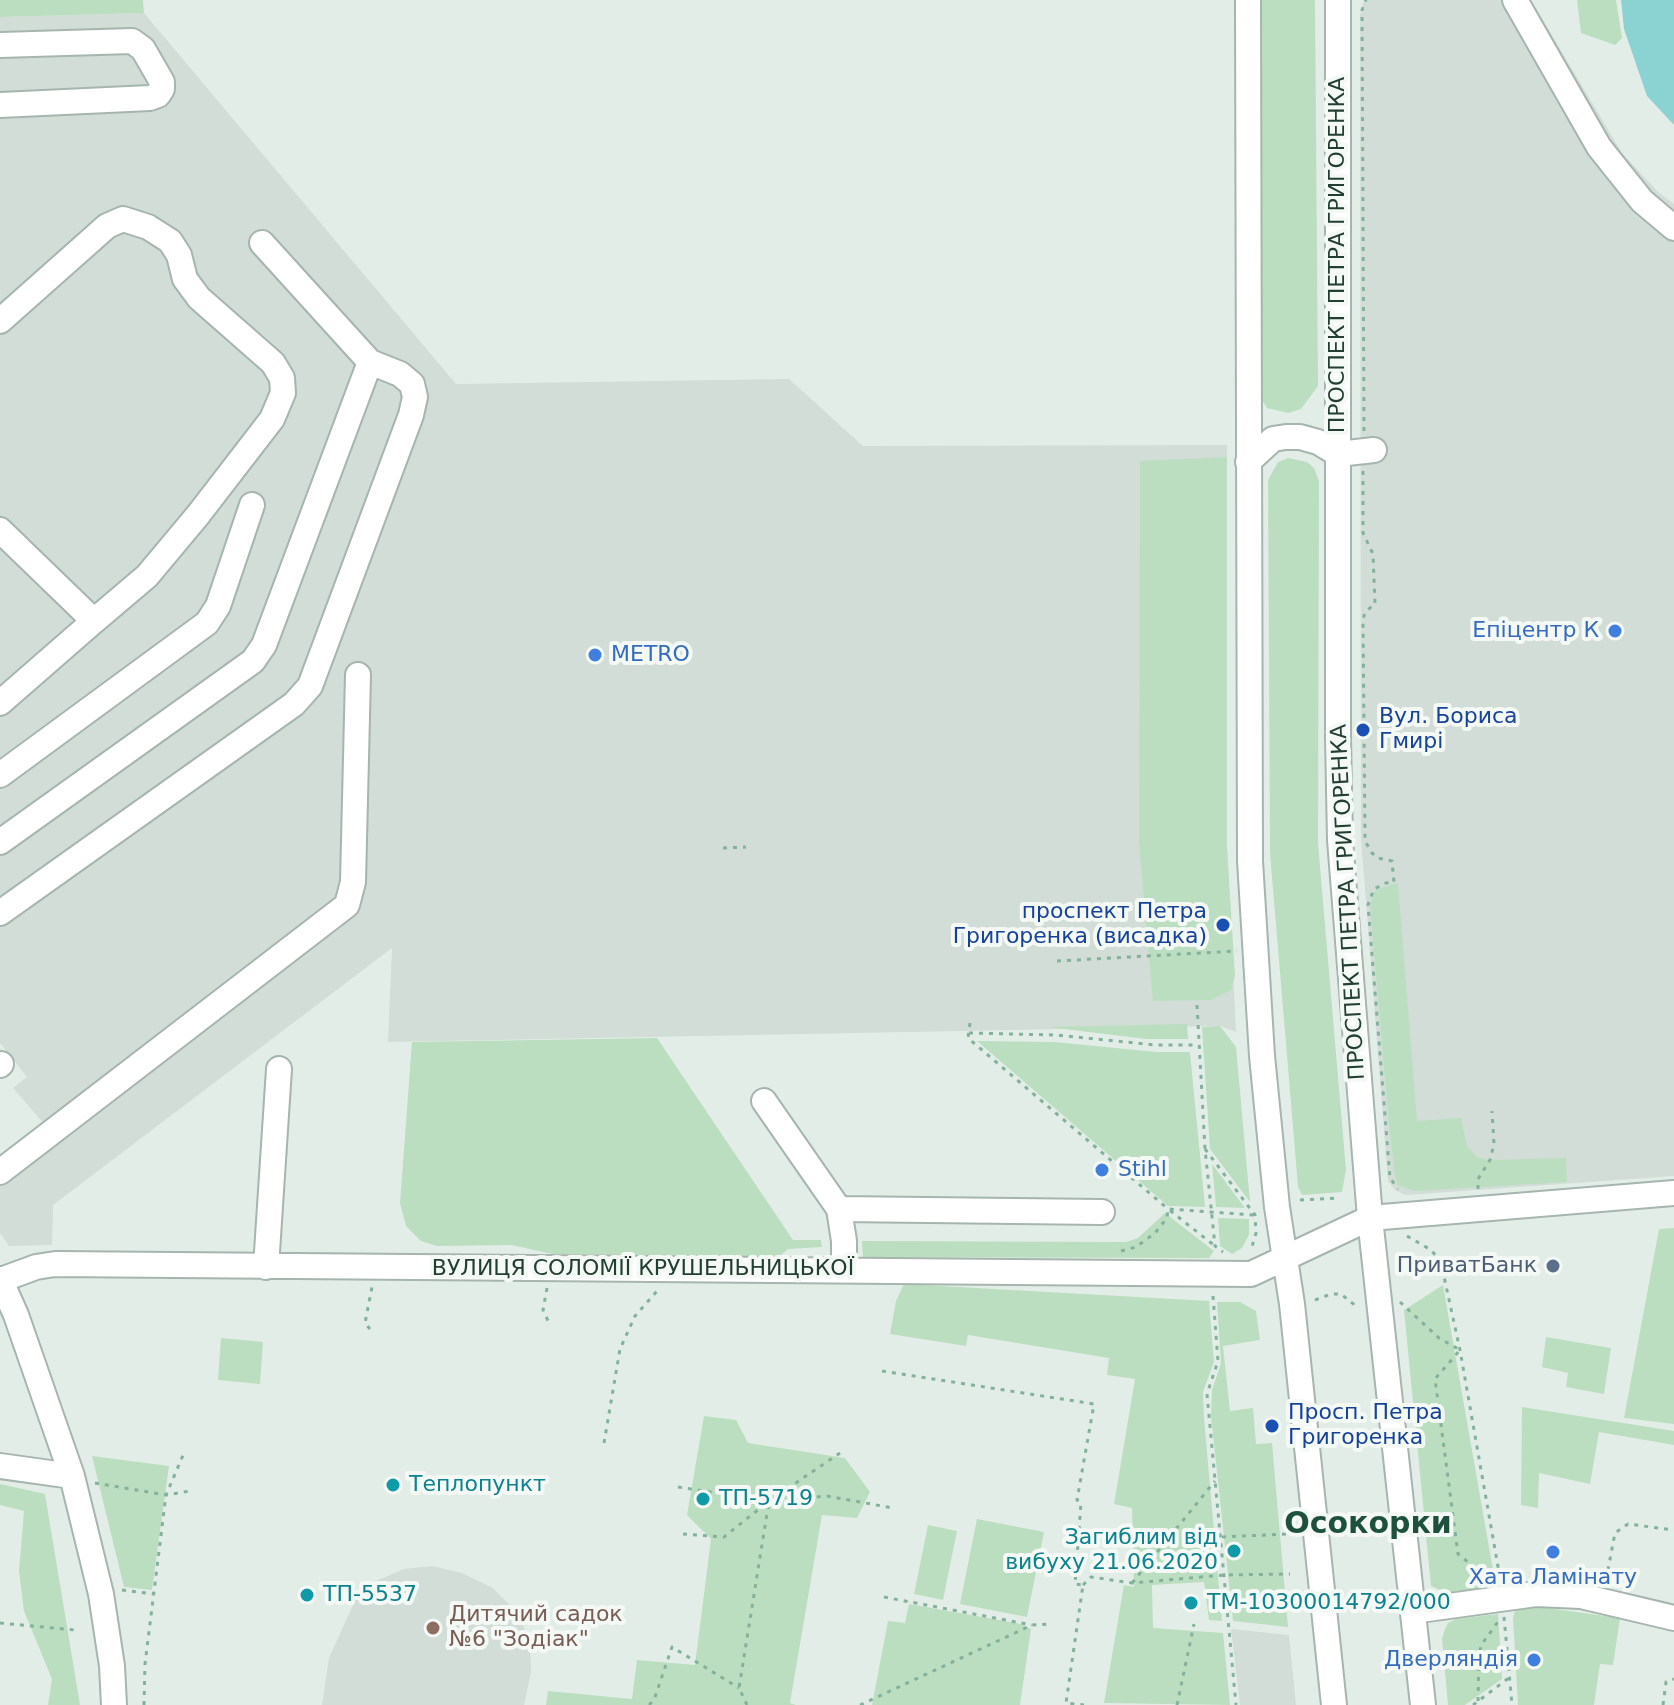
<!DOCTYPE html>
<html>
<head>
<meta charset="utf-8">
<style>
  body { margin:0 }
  canvas { display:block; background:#e3ede7 }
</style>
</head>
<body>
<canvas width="1674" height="1705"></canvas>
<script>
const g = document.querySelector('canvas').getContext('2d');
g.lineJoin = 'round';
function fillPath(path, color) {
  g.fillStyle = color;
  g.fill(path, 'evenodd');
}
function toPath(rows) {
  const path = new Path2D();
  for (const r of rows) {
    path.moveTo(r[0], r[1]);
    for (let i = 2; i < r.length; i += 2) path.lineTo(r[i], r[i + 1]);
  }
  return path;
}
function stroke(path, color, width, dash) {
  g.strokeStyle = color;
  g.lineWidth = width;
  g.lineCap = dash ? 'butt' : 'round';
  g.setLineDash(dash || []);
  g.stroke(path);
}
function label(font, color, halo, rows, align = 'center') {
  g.font = font + ' "DejaVu Sans",sans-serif';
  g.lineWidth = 8;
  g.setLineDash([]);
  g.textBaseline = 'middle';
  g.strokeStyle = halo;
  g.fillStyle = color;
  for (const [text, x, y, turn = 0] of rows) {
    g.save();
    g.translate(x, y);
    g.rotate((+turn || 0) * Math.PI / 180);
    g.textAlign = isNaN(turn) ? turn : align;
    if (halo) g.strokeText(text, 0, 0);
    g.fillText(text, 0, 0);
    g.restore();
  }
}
const built = toPath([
  [1364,0,1531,0,1622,153,1657,191,1674,204,1674,1176,1421,1194,1405,1195,1395,1190,1388,1181,1361,838,1360,15],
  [144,13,456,384,789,379,863,446,1227,445,1227,847,1236,1032,1220,1026,388,1042,392,948,53,1205,52,1245,9,1246,0,1233,0,1162,45,1125,13,1088,27,1077,0,1043,0,17],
  [433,1566,462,1573,493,1588,518,1614,530,1641,531,1672,524,1705,322,1705,329,1658,358,1594,376,1581,404,1569],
  [1231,1629,1289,1635,1296,1705,1240,1705]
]);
const green = toPath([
  [0,0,143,0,144,13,0,17],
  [1259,0,1315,0,1318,386,1301,409,1288,413,1267,408,1260,397],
  [1577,0,1616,0,1622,38,1615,45,1581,33],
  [1227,457,1227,847,1235,976,1231,990,1211,1000,1153,1001,1139,842,1140,461],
  [1288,458,1307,462,1314,468,1319,481,1318,843,1346,1170,1342,1192,1302,1195,1298,1187,1270,853,1268,480,1278,462],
  [1398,883,1417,1121,1461,1118,1467,1146,1477,1157,1490,1160,1566,1158,1567,1182,1414,1191,1398,1185,1395,1176,1389,1125,1370,907,1373,894,1378,889],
  [1187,1024,1188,1039,1146,1039,1048,1027],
  [1220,1026,1236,1047,1250,1202,1210,1149,1202,1027],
  [657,1038,793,1240,821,1240,822,1247,788,1249,779,1257,552,1254,512,1245,437,1246,421,1241,406,1226,400,1203,412,1042],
  [977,1041,1054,1042,1157,1052,1190,1052,1205,1207,1168,1206],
  [1212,1164,1245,1208,1216,1207],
  [1165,1213,1214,1251,1209,1258,863,1257,862,1241,1126,1242,1138,1238],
  [1218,1218,1249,1219,1249,1235,1242,1248,1232,1254,1220,1246],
  [1674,1228,1674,1424,1624,1418,1659,1229],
  [904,1284,1209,1301,1214,1362,1203,1392,1204,1418,1222,1621,1209,1620,1204,1582,1152,1585,1153,1628,1223,1633,1230,1705,1104,1703,1124,1585,1134,1587,1132,1508,1114,1504,1135,1379,1107,1375,1109,1358,968,1335,966,1346,890,1334,896,1301],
  [1443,1285,1496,1587,1447,1593,1431,1586,1404,1310],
  [1217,1302,1240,1302,1256,1311,1260,1340,1223,1346,1230,1411,1253,1408,1256,1444,1272,1443,1288,1627,1233,1621,1211,1416,1212,1390,1221,1363],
  [1546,1337,1611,1348,1604,1394,1566,1387,1568,1373,1542,1367],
  [221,1338,263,1342,260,1384,218,1380],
  [1522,1407,1674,1431,1674,1445,1599,1432,1590,1484,1539,1473,1538,1508,1521,1505],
  [704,1416,736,1420,748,1443,845,1458,870,1492,857,1518,822,1515,790,1703,796,1705,546,1705,548,1691,632,1699,637,1660,695,1665,711,1539,687,1515],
  [92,1456,169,1466,152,1590,124,1587],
  [0,1484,45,1494,80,1705,48,1705,52,1679,24,1611,19,1571,24,1511,0,1505],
  [977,1519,1044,1532,1027,1617,960,1604],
  [928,1525,957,1531,943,1600,914,1594],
  [909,1604,1021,1624,1031,1629,1020,1705,872,1705,888,1621,905,1623],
  [1532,1606,1620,1618,1613,1665,1600,1664,1594,1705,1518,1705,1513,1618,1515,1611],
  [1498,1614,1502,1679,1465,1705,1448,1705,1442,1638,1445,1629,1448,1623,1456,1619]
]);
const water = toPath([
  [1621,0,1674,0,1674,125,1647,96,1624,29]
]);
const path = toPath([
  [1364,431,1362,10,1366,0],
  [1363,471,1363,533,1373,554,1375,604,1365,612,1363,620,1365,841,1372,853,1378,858,1392,861,1394,882,1386,883,1374,889,1368,905,1390,1178,1398,1189],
  [723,848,746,847],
  [1057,961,1237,951],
  [1197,1005,1205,1149,1215,1246,1223,1252],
  [970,1023,968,1038,1168,1209,1254,1215],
  [969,1033,1056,1035,1155,1045,1198,1045],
  [1205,1149,1255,1215,1256,1233,1251,1250],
  [1478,1189,1478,1179,1490,1160,1494,1144,1492,1111],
  [1300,1200,1339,1198],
  [1407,1236,1431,1250,1437,1257,1443,1272,1460,1350,1500,1578],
  [1121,1251,1136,1247,1155,1233,1167,1218,1168,1209,1215,1246],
  [547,1288,543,1310,549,1323],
  [1213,1296,1218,1361,1207,1394,1236,1705],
  [1315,1300,1331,1294,1341,1294,1356,1306],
  [1400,1302,1439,1338,1460,1350,1435,1379,1458,1554,1489,1579],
  [370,1329,365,1323,372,1287],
  [882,1371,1094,1404,1077,1500,1081,1503,1075,1584,1083,1585,1066,1703,1084,1705],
  [604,1443,620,1349,635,1316,657,1291],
  [95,1483,166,1495,190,1491],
  [678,1487,769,1501,827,1496,893,1508],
  [683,1534,724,1537,769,1501],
  [1222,1537,1286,1534],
  [1606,1580,1615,1533,1628,1524,1674,1530],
  [1132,1583,1215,1481],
  [1083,1585,1091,1577,1132,1583,1224,1575,1290,1574],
  [122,1590,154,1594],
  [884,1597,1032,1625],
  [1504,1617,1512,1705],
  [0,1623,75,1630],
  [1478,1701,1479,1653,1482,1644,1500,1619],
  [144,1705,145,1664,166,1495,184,1453],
  [649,1705,654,1700,672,1647,739,1688],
  [747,1705,739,1688,769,1501,840,1453],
  [860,1705,1032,1625,1050,1624],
  [1177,1705,1194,1624],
  [1473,1705,1510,1677],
  [1663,1705,1666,1682,1674,1679]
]);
const minor = toPath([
  [1248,0,1250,861,1262,1056,1277,1207,1292,1304,1334,1705],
  [1338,0,1338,736,1340,840,1370,1218,1423,1705],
  [1515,0,1599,147,1642,201,1674,228],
  [0,45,132,41,143,49,162,82,162,89,158,95,150,98,0,105],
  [0,321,107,226,123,219,148,227,170,241,179,255,185,279,199,298,273,363,282,378,283,393,272,419,198,515,147,576,94,621],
  [1248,462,1273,439,1286,437,1300,437,1318,442,1338,454,1374,450],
  [0,530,94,621,0,703],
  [0,775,207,623,218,606,252,505],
  [0,842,253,661,264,645,370,362],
  [0,913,294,704,310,686,411,415,415,397,412,384,400,374,370,362,262,243],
  [0,1065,1,1064],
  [764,1101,839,1209,844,1241,844,1270],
  [0,1172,347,905,353,882,358,675],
  [839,1209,1102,1212],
  [266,1267,279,1069],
  [0,1279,16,1315,72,1476,101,1594,112,1666,114,1705],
  [1,1280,36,1267,55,1264,1251,1274,1370,1218,1674,1193],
  [0,1466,72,1476],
  [1413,1611,1536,1594,1581,1596,1674,1618]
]);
const markers = [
  [1615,631,8,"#3f7fe0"],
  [595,655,8,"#3f7fe0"],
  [1363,730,8,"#1a4fb4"],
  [1223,925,8,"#1a4fb4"],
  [1102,1170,8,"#3f7fe0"],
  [1553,1266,8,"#5c6f8a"],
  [1272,1426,8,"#1a4fb4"],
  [393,1485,8,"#0f9aa8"],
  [703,1499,8,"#0f9aa8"],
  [1234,1551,8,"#0f9aa8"],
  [1553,1552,8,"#3f7fe0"],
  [307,1595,8,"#0f9aa8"],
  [1191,1603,8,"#0f9aa8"],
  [433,1628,8,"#8d6e63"],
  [1534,1660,8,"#3f7fe0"]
];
const streetNames = [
  ["ПРОСПЕКТ ПЕТРА ГРИГОРЕНКА",1338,255,-90],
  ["ПРОСПЕКТ ПЕТРА ГРИГОРЕНКА",1349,902,-93],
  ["ВУЛИЦЯ СОЛОМІЇ КРУШЕЛЬНИЦЬКОЇ",643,1269]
];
const shopNames = [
  ["Епіцентр К",1599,631],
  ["METRO",611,655,"left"],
  ["Stihl",1118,1170,"left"],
  ["Хата Ламінату",1553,1578,"center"],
  ["Дверляндія",1518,1660]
];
const transitNames = [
  ["Вул. Бориса",1379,717],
  ["Гмирі",1379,742],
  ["проспект Петра",1207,912,"right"],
  ["Григоренка (висадка)",1207,937,"right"],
  ["Просп. Петра",1288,1413],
  ["Григоренка",1288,1438]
];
const serviceNames = [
  ["ПриватБанк",1537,1266]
];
const cultureNames = [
  ["Теплопункт",409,1485],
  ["ТП-5719",719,1499],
  ["Загиблим від",1218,1538,"right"],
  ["вибуху 21.06.2020",1218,1563,"right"],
  ["ТП-5537",323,1595],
  ["ТМ-10300014792/000",1207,1603]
];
const educationNames = [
  ["Дитячий садок",449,1615],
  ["№6 \"Зодіак\"",449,1640]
];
const districtNames = [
  ["Осокорки",1368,1525]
];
fillPath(built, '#d1ddd6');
fillPath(green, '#bcdec0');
fillPath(water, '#8bd2d2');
stroke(minor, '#a6b5ad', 28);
stroke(path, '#83b19c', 3, [4, 6]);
stroke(minor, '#fff', 24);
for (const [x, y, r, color] of markers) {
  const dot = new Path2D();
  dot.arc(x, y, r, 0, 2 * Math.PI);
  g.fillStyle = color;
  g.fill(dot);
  stroke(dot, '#f4f9f6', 3);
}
label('22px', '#233f33', '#f4f9f6', streetNames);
label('22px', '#366cbe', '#f4f9f6', shopNames, 'right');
label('22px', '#164399', '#f4f9f6', transitNames, 'left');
label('22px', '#4e5e75', '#f4f9f6', serviceNames, 'right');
label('22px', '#0d838f', '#f4f9f6', cultureNames, 'left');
label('22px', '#785e54', '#f4f9f6', educationNames, 'left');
label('bold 30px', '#1e513d', '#f4f9f6', districtNames);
</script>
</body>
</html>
